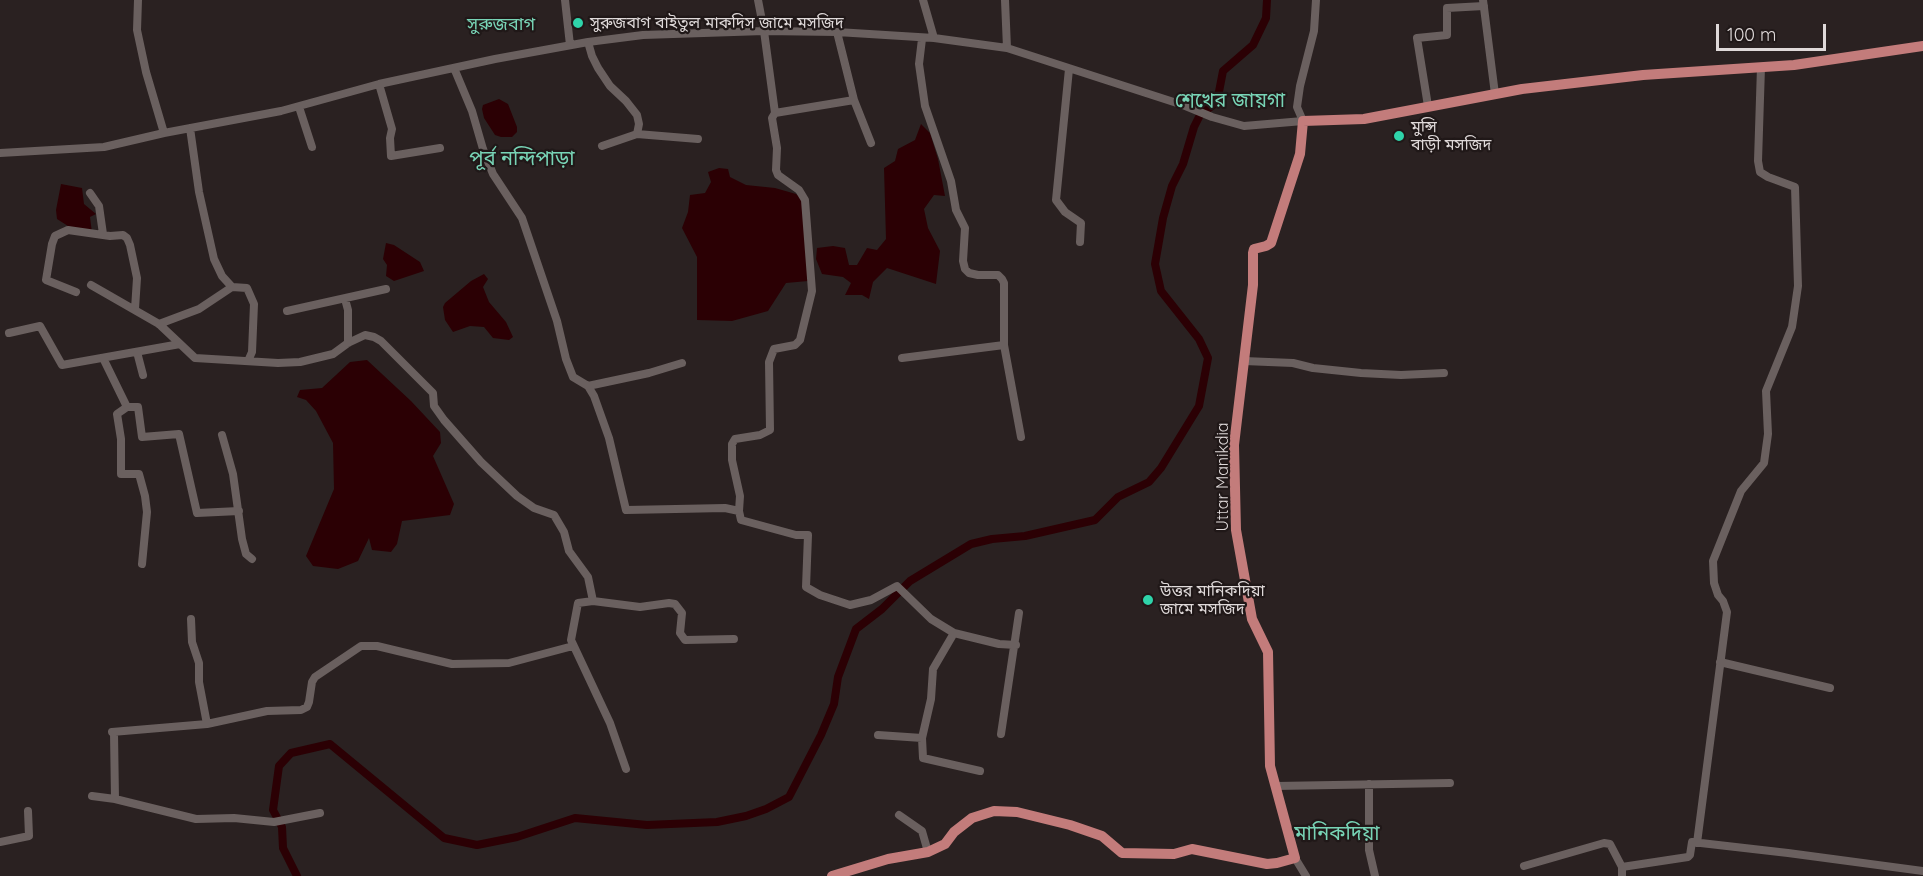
<!DOCTYPE html>
<html>
<head>
<meta charset="utf-8">
<style>
  body { margin:0 }
  #map { position:relative; width:1923px; height:876px; overflow:hidden; background:#2a2121; font-family:Quicksand,sans-serif }
  canvas { display:block }
  .scale { position:absolute; left:1716px; top:24px; width:110px; height:27px; box-sizing:border-box; border:3px solid #dfd9d9; border-top:0; padding-left:8px; font-size:18px; line-height:21px; white-space:nowrap; color:#dfd9d9; -webkit-text-stroke:4px #201818; paint-order:stroke }
</style>
</head>
<body>
<div id="map">
<canvas width="1923" height="876"></canvas>
<div class="scale">100 m</div>
</div>
<script>
const g = document.querySelector('canvas').getContext('2d');
g.lineJoin = 'round';
function fillPath(path, color) {
  g.fillStyle = color;
  g.fill(path, 'evenodd');
}
function toPath(rows) {
  const path = new Path2D();
  for (const r of rows) {
    path.moveTo(r[0], r[1]);
    for (let i = 2; i < r.length; i += 2) path.lineTo(r[i], r[i + 1]);
  }
  return path;
}
function stroke(path, color, width, dash) {
  g.strokeStyle = color;
  g.lineWidth = width;
  g.lineCap = dash ? 'butt' : 'round';
  g.setLineDash(dash || []);
  g.stroke(path);
}
function label(font, color, halo, rows, align = 'center') {
  g.font = font + ' Quicksand,"Noto Sans Bengali",sans-serif';
  g.lineWidth = 4.5;
  g.setLineDash([]);
  g.textBaseline = 'middle';
  g.strokeStyle = halo;
  g.fillStyle = color;
  for (const [text, x, y, turn = 0] of rows) {
    g.save();
    g.translate(x, y);
    g.rotate((+turn || 0) * Math.PI / 180);
    g.textAlign = isNaN(turn) ? turn : align;
    if (halo) g.strokeText(text, 0, 0);
    g.fillText(text, 0, 0);
    g.restore();
  }
}
const water = toPath([
  [499,99,508,104,517,127,517,132,512,137,501,137,495,135,484,118,482,109,483,105],
  [921,124,930,133,938,159,945,196,934,195,924,209,928,228,940,251,936,284,887,268,873,282,869,299,862,295,845,295,851,283,843,277,822,274,816,259,817,248,833,246,845,248,849,265,857,265,867,248,877,250,886,239,884,168,895,161,898,149,915,140],
  [719,168,728,169,730,177,746,185,775,188,796,194,804,200,808,281,786,283,768,311,732,321,697,320,697,257,682,228,688,212,690,195,705,193,711,182,708,172],
  [61,184,82,188,84,204,96,214,90,217,92,233,68,226,57,219,56,210],
  [386,243,394,245,420,262,424,271,394,281,386,276,387,265,383,259],
  [484,274,488,279,483,287,489,302,506,322,513,337,509,340,493,338,484,327,470,326,453,332,445,320,443,307,445,303,471,281],
  [367,360,411,401,440,432,441,443,433,456,454,504,450,515,402,521,397,544,391,552,372,550,369,538,358,561,338,569,313,566,306,556,334,489,333,443,316,411,306,400,297,397,300,390,322,388,350,362]
]);
const canal = toPath([
  [297,876,283,848,282,827,273,810,279,766,291,753,330,744,444,838,477,845,517,837,575,818,647,825,717,822,746,816,766,809,789,797,821,735,834,704,838,677,856,629,882,609,910,581,971,544,992,539,1025,536,1095,520,1118,497,1149,482,1161,468,1199,406,1208,358,1199,339,1161,291,1155,264,1163,218,1172,186,1183,164,1194,127,1200,115,1217,102,1223,71,1253,45,1266,18,1267,0]
]);
const minor = toPath([
  [138,0,137,30,146,72,164,133],
  [565,0,570,45],
  [758,0,764,31,775,113,854,100],
  [923,0,934,38],
  [1005,0,1007,48],
  [1483,0,1495,94],
  [837,32,854,100,871,143],
  [922,39,919,64,925,106,951,181,956,210,965,228,963,261,965,269,969,273,978,275,998,275,1002,279,1004,283,1004,345,1021,437],
  [588,42,592,56,598,68,610,86,626,101,637,115,639,124,637,134],
  [454,68,472,111,483,149,493,174,522,218,557,321,566,359,573,377,588,386,594,396,609,438,626,510,725,508,739,511,741,520,796,535,808,535,806,587,820,595,850,605,871,600,897,586,931,619,954,633,999,644,1016,645],
  [1069,69,1056,200,1065,212,1081,223,1080,242],
  [379,84,392,129,390,138,391,156,440,148],
  [1428,106,1417,38,1447,35,1447,8,1484,6],
  [299,107,312,147],
  [190,128,199,192,214,259,222,276,232,287],
  [602,146,637,134,698,139],
  [0,153,104,147,164,133,281,111,379,84,495,59,588,42,643,35,764,31,837,32,934,38,1007,48,1183,105,1212,117,1244,126,1303,121,1297,107,1300,86,1314,31,1316,0],
  [90,193,99,206,103,234],
  [91,285,159,324,195,358,278,363,300,362,333,354,348,343,365,335,374,337,381,341,433,393,434,406,444,420,481,462,517,496,534,508,554,515,564,532,569,551,588,577,593,601,640,607,669,603,675,604,682,613,680,633,685,640,734,639],
  [76,292,46,280,52,244,55,236,68,230,110,236,123,235,127,238,130,245,137,278,135,309],
  [345,299,348,310,348,343],
  [287,311,386,289],
  [159,324,199,309,232,287,247,288,254,304,252,352,248,361],
  [9,333,40,326,62,365,180,344],
  [137,352,143,375],
  [103,358,127,407,117,414,121,439,121,474,139,474,145,496,147,512,142,564],
  [902,358,1004,345],
  [1244,361,1293,363,1313,368,1361,373,1401,375,1444,373],
  [588,386,649,373,682,363],
  [127,407,138,407,142,437,179,434,197,513,239,511],
  [222,435,233,474,242,539,246,554,252,559],
  [739,511,740,496,732,460,732,444,735,439,760,435,770,430,769,362,774,349,795,345,800,340,812,291,805,200,799,190,778,175,776,170,777,148,772,118,775,113],
  [593,601,578,603,571,640,610,723,626,769],
  [954,633,933,669,931,699,922,738,923,758,980,771],
  [1720,662,1830,688],
  [207,724,267,711,301,710,307,707,309,702,312,682,315,677,361,646,377,646,452,664,509,663,573,646],
  [112,732,207,724,199,682,199,663,192,642,191,619],
  [114,733,115,799],
  [1001,734,1019,613],
  [878,735,922,738],
  [1369,784,1369,850,1375,876],
  [1276,786,1450,783],
  [92,796,115,799,196,819,234,818,274,822,320,813],
  [899,815,922,831,928,852],
  [0,842,29,836,28,811],
  [1697,843,1727,612,1723,601,1718,595,1714,583,1713,561,1741,491,1764,463,1768,434,1766,391,1792,327,1798,286,1795,187,1768,177,1760,172,1758,161,1761,67],
  [1295,858,1306,876],
  [1524,866,1604,843,1610,844,1622,867,1688,857,1690,855,1692,842,1788,853,1923,871],
  [1622,867,1622,876]
]);
const major = toPath([
  [832,876,888,859,928,852,945,844,954,832,972,818,994,811,1017,812,1070,825,1102,836,1122,853,1174,854,1192,849,1267,864,1277,863,1295,858,1270,766,1268,652,1252,619,1236,530,1234,445,1253,285,1253,253,1254,249,1266,246,1271,243,1300,154,1303,121,1364,119,1522,89,1643,75,1794,65,1923,46]
]);
const markers = [
  [578,23,6,"#2fd4aa"],
  [1399,136,6,"#2fd4aa"],
  [1148,600,6,"#2fd4aa"]
];
const poiNames = [
  ["সুরুজবাগ বাইতুল মাকদিস জামে মসজিদ",590,23],
  ["মুন্সি",1411,127],
  ["বাড়ী মসজিদ",1411,145],
  ["উত্তর মানিকদিয়া",1160,591],
  ["জামে মসজিদ",1160,609]
];
const streetNames = [
  ["Uttar Manikdia",1223,477,-90]
];
const neighbourhoodNames = [
  ["সুরুজবাগ",501,25]
];
const quarterNames = [
  ["শেখের জায়গা",1230,101],
  ["পূর্ব নন্দিপাড়া",522,159],
  ["মানিকদিয়া",1337,834]
];
fillPath(water, '#2b0004');
stroke(canal, '#2b0004', 8);
stroke(minor, '#6a605f', 8);
stroke(major, '#c37c7b', 10);
for (const [x, y, r, color] of markers) {
  const dot = new Path2D();
  dot.arc(x, y, r, 0, 2 * Math.PI);
  g.fillStyle = color;
  g.fill(dot);
  stroke(dot, '#201818', 2);
}
label('16px', '#dfd9d9', '#201818', poiNames, 'left');
label('16px', '#dfd9d9', '#201818', streetNames);
label('18px', '#78d4b6', '#201818', neighbourhoodNames);
label('20px', '#78d4b6', '#201818', quarterNames);
</script>
</body>
</html>
